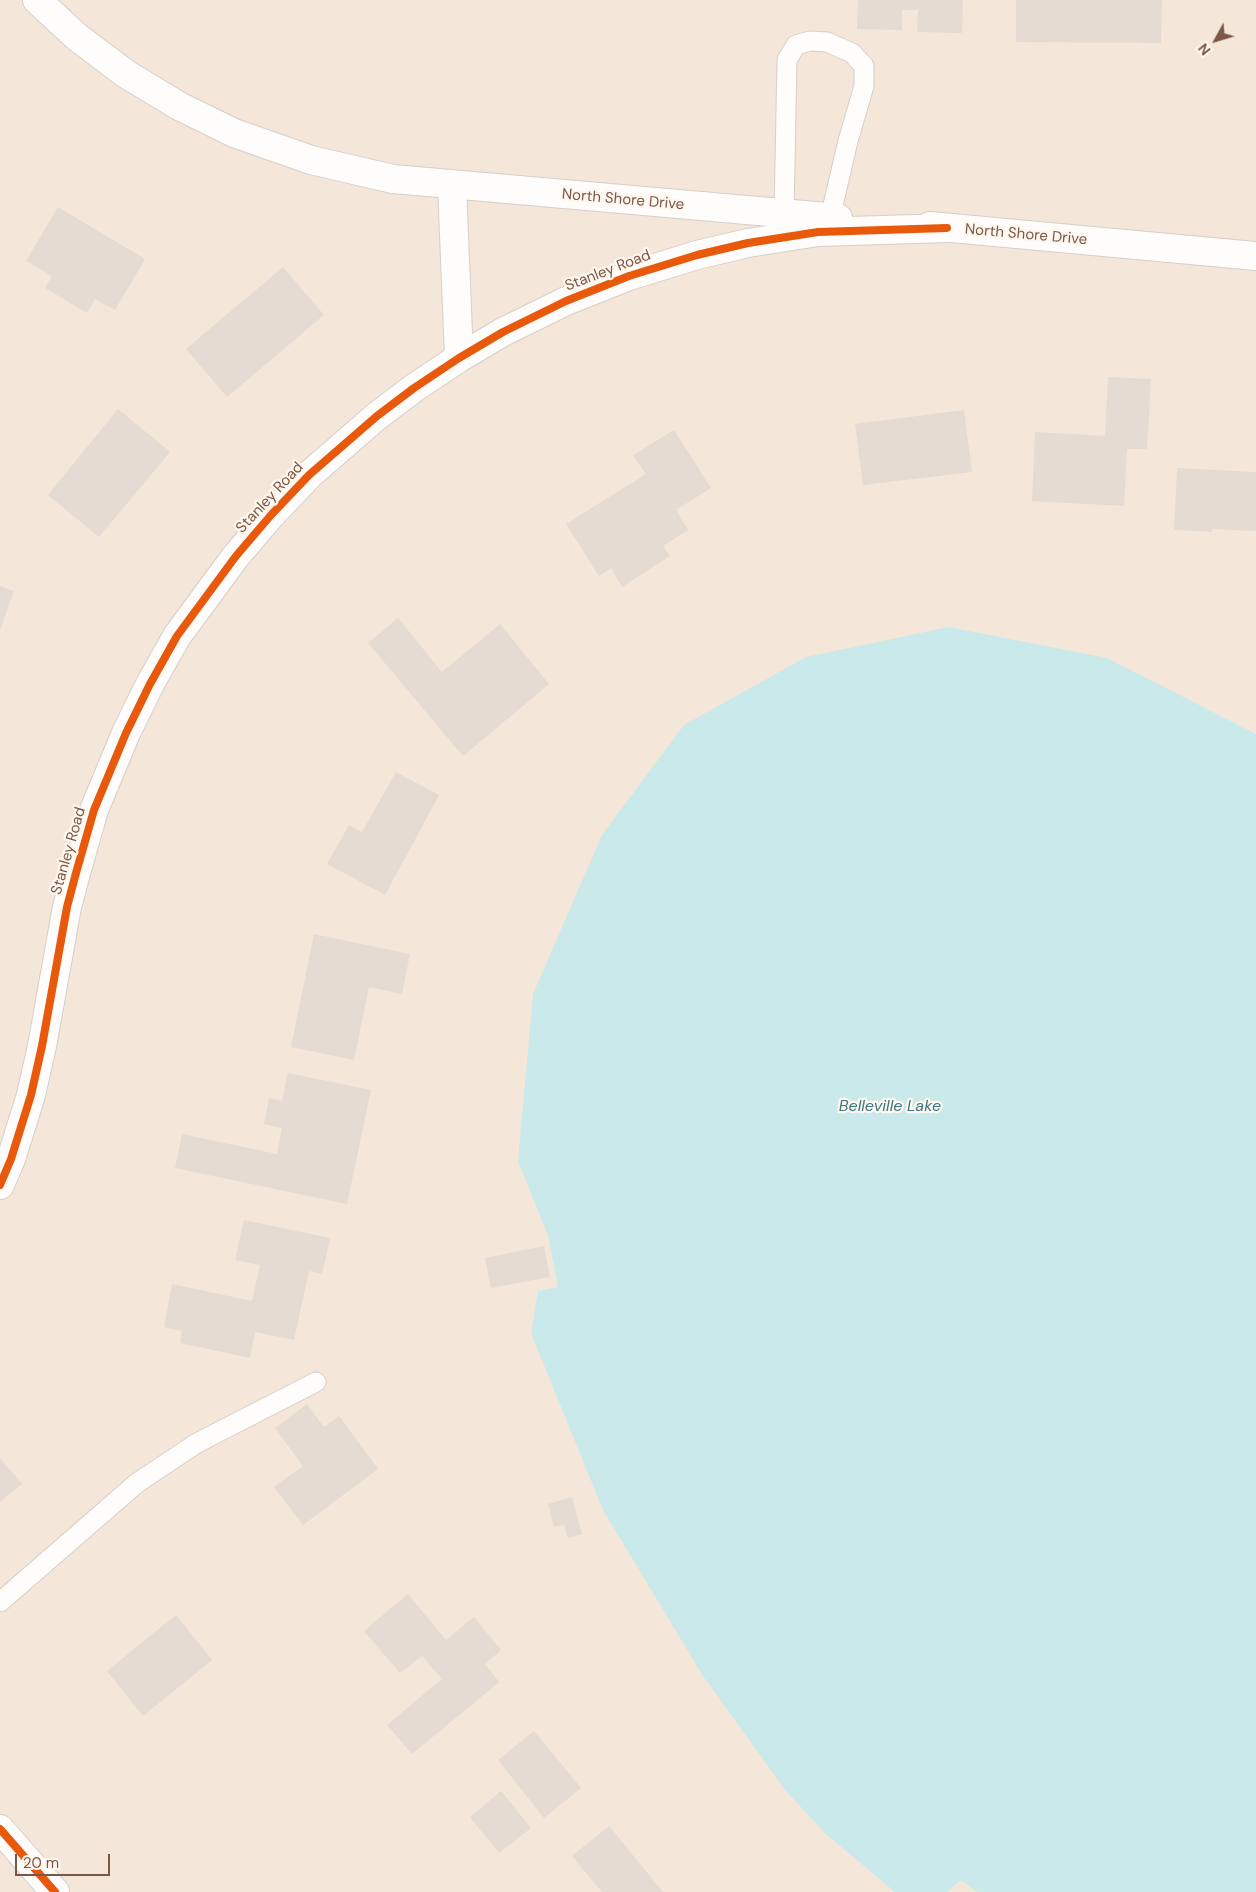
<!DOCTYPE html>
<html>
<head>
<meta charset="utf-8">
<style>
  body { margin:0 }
  #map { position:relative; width:1256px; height:1892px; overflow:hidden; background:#f8f3eb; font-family:"DM Sans",sans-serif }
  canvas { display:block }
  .north { position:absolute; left:1191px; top:15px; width:50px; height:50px; -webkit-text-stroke:4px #fff7ed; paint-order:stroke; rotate:231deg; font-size:14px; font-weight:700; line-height:20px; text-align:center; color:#7a5747 }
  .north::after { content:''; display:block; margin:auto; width:18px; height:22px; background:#7a5747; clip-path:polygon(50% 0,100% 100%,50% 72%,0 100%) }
  .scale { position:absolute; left:15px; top:1854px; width:95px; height:22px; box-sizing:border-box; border:2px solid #7a5747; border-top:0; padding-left:6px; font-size:15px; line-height:18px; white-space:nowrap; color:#7a5747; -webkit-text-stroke:4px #fff7ed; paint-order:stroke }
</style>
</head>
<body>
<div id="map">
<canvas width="1256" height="1892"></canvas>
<div class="north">N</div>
<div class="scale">20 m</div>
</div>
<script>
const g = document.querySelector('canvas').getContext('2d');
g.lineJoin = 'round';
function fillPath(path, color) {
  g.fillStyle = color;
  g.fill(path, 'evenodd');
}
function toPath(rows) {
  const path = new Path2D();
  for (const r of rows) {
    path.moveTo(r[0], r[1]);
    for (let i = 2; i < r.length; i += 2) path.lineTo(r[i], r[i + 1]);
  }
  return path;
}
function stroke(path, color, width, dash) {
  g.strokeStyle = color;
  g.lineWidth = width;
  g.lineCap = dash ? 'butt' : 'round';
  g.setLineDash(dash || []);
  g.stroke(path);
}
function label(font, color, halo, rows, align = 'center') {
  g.font = font + ' "DM Sans",sans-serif';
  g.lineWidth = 4.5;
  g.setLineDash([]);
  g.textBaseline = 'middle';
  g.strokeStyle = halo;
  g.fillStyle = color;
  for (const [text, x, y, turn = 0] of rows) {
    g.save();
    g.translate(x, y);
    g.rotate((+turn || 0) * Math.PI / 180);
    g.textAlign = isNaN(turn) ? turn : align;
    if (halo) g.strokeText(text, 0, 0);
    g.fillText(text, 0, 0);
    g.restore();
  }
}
const residential = toPath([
  [0,0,1256,0,1256,862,1158,1892,0,1892]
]);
const water = toPath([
  [949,627,1107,658,1256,734,1256,1892,977,1892,961,1880,947,1892,895,1892,826,1834,786,1791,703,1676,603,1510,531,1333,538,1291,558,1287,548,1235,518,1161,533,994,602,835,684,725,806,657]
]);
const building = toPath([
  [858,0,963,0,962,33,917,32,918,10,902,10,902,30,857,29],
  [1016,0,1162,0,1161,43,1016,42],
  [58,207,145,259,115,310,95,299,87,313,45,288,52,276,26,261],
  [283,267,324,315,227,397,186,349],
  [1108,377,1151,379,1147,449,1127,449,1124,506,1032,501,1035,432,1105,436],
  [118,409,170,452,99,537,48,495],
  [964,410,972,472,863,485,855,424],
  [674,430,711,488,676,510,688,530,663,546,670,556,622,587,611,568,599,576,566,524,646,474,633,455],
  [1177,468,1256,472,1256,531,1212,529,1212,532,1174,530],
  [0,586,14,591,0,630],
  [398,618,442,672,500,624,549,684,463,756,368,643],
  [396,772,439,795,385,895,327,864,349,825,362,832],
  [314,934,410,954,402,994,369,987,354,1060,291,1047],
  [288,1073,371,1090,347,1204,175,1168,182,1134,277,1154,282,1128,264,1124,269,1098,282,1101],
  [244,1220,330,1238,322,1274,309,1271,294,1340,255,1332,250,1358,180,1343,182,1331,164,1327,172,1284,252,1301,260,1265,235,1260],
  [544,1246,550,1277,491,1288,485,1258],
  [307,1404,324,1427,339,1416,378,1469,303,1525,274,1487,303,1466,275,1428],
  [0,1458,22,1484,0,1502],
  [572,1497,582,1534,568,1538,564,1525,554,1527,548,1504],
  [408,1594,446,1640,474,1617,501,1650,485,1664,499,1682,412,1754,387,1725,442,1679,422,1656,400,1673,364,1631],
  [176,1615,212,1660,143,1716,107,1671],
  [534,1731,581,1788,544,1818,498,1760],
  [501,1791,531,1828,499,1853,470,1817],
  [609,1826,663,1892,602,1892,572,1856]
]);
const service = toPath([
  [784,214,787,60,796,45,810,41,827,42,852,53,864,66,864,86,848,141,830,218],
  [0,1602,137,1483,197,1443,316,1382]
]);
const minor = toPath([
  [37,0,77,37,126,74,179,106,234,133,311,160,393,179,838,218],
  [452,185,459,358],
  [930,226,1256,256],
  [0,1185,11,1159,31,1095,42,1046,67,907,76,873,94,810,126,733,150,684,177,636,236,556,271,515,309,475,377,416,414,388,459,358,503,332,566,301,629,276,697,255,748,243,818,232,947,228]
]);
const tertiary = toPath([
  [0,1829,55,1892]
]);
const cycleway = toPath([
  [0,1185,11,1159,31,1095,42,1046,67,907,76,873,94,810,126,733,150,684,177,636,236,556,271,515,309,475,377,416,414,388,459,358,503,332,566,301,629,276,697,255,748,243,818,232,947,228],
  [0,1829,55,1892]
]);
const streetNames = [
  ["North Shore Drive",623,200,5],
  ["North Shore Drive",1026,235,5],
  ["Stanley Road",608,271,-21],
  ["Stanley Road",270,498,-47],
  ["Stanley Road",69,851,-74]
];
const waterNames = [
  ["Belleville Lake",890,1107]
];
fillPath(residential, '#f4e7d9');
fillPath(water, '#cae9ea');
fillPath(building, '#e5dbd2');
stroke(service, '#d7cec8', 21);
stroke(minor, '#d7cec8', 30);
stroke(tertiary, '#d7cec8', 30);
stroke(service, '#fefdfc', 19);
stroke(minor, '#fefdfc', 28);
stroke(tertiary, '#fefdfc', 28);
stroke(cycleway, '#e8590c', 8);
label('15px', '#7a5747', '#fff7ed', streetNames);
label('italic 16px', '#397882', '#fff7ed', waterNames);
</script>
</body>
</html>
